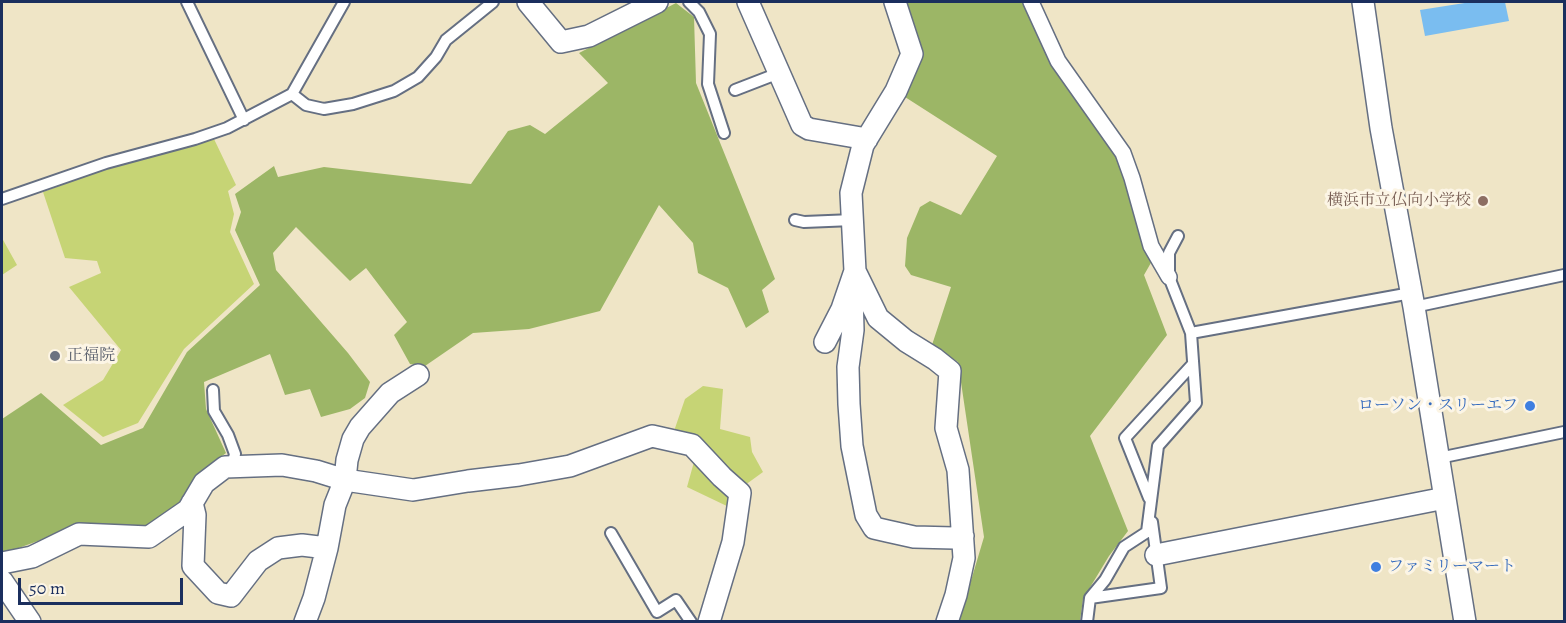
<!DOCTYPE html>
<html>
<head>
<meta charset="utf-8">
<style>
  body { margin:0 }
  #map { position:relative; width:1566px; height:623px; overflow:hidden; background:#efe5c6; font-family:Alegreya,serif }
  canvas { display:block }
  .frame { position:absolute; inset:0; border:3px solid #1b2f5e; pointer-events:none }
  .scale { position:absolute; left:18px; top:578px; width:165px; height:27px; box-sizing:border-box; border:3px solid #1b2f5e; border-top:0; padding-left:8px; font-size:18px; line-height:21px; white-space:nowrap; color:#1b2f5e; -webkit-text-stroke:4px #fcf5e5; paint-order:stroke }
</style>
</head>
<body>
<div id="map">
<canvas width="1566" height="623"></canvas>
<div class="frame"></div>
<div class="scale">50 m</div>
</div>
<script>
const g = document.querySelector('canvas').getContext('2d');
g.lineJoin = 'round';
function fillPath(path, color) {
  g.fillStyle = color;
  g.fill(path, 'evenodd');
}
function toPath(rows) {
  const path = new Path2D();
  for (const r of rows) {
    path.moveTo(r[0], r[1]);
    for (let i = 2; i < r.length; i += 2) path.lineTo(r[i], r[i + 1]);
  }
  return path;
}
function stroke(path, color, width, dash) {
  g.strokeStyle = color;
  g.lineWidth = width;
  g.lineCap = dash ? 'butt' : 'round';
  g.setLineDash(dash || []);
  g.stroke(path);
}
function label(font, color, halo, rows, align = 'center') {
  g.font = font + ' Alegreya,"Noto Serif JP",serif';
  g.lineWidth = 6;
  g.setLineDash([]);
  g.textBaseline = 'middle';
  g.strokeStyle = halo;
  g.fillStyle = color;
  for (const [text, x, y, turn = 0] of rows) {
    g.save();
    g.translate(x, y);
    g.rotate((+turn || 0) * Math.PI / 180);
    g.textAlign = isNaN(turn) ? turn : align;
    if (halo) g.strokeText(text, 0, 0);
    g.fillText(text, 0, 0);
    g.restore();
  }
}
const green = toPath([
  [214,139,236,185,228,191,234,214,230,232,254,284,184,349,138,423,103,437,63,405,103,380,121,350,69,287,101,273,97,261,65,258,43,192,108,168],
  [2,238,17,265,2,275],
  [703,386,723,389,720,429,750,437,752,452,763,472,741,488,731,508,687,487,699,444,673,434,685,399]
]);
const forest = toPath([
  [906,2,1024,2,1118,157,1152,261,1144,275,1167,335,1090,436,1128,531,1109,556,1083,599,1080,621,959,621,984,537,958,362,932,345,951,287,911,275,905,266,907,238,920,207,930,201,961,215,997,156,905,97,923,52],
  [676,3,694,17,696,83,775,279,762,290,769,312,746,328,728,288,698,273,693,243,659,205,600,311,529,329,473,333,425,366,410,364,394,335,407,322,366,268,350,281,296,227,273,253,276,270,348,353,370,382,365,398,350,409,321,417,310,389,285,395,270,354,204,382,206,409,226,453,203,471,187,499,148,527,85,524,2,554,2,419,41,393,101,445,143,428,187,352,260,285,235,230,241,212,235,194,274,166,278,177,324,167,471,184,508,131,530,125,545,134,608,83,579,53]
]);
const water = toPath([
  [1471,2,1505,2,1509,21,1425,36,1420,10]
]);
const service = toPath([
  [187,2,244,120],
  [689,2,699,12,710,34,708,84,724,133],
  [735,90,779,73],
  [292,94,306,105,324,109,353,104,394,91,418,77,436,57,446,40,493,2],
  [2,199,106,163,195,139,227,128,292,94,344,2],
  [795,220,804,222,853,220],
  [1414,307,1564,275],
  [1191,333,1411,293],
  [213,390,214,411,228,435,235,454,232,466],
  [1439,458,1564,432],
  [1149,498,1125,438,1193,364],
  [611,533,657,612,676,600,691,622],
  [1090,598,1161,588,1152,522],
  [1087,622,1090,598,1105,580,1124,547,1147,532,1158,446,1196,403,1191,333,1169,277,1169,253,1178,236]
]);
const pedestrian = toPath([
  [1031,2,1058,61,1123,153,1132,178,1151,246,1169,277]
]);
const minor = toPath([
  [528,2,561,42,589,36,657,2],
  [748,2,802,125,809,129,867,139],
  [1363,2,1381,128,1414,307,1465,622],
  [855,271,878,318,906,341,935,359,950,371,946,428,958,470,964,558,956,595,947,622],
  [852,291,853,330,848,367,849,404,852,446,866,515,874,528,887,531,914,537,954,538,963,536],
  [825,342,842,309,855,271,851,193,863,145,896,91,912,54,895,2],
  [192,503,195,515,193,566,218,593,231,596,258,561,278,548,302,545,327,548],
  [1156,555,1445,498],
  [2,563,32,557,79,534,149,537,188,510,204,483,225,467,282,465,316,471,345,480,347,460,353,439,360,427,390,393,418,375],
  [2,581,30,622],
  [305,622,314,598,327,548,335,505,345,480,413,490,468,481,519,475,570,466,652,436,692,445,722,477,740,493,733,542,709,622]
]);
const markers = [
  [1483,201,6,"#8d6e63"],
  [55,356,6,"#6b7280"],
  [1530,406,6,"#3f7fe0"],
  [1376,567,6,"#3f7fe0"]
];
const educationNames = [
  ["横浜市立仏向小学校",1471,201]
];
const worshipNames = [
  ["正福院",67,356]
];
const shopNames = [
  ["ローソン・スリーエフ",1518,406],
  ["ファミリーマート",1388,567,"left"]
];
fillPath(green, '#c6d475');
fillPath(forest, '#9cb666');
fillPath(water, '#7abdf0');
stroke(service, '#656f82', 14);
stroke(pedestrian, '#656f82', 18);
stroke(minor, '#656f82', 24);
stroke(service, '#fff', 10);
stroke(pedestrian, '#fff', 15);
stroke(minor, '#fff', 21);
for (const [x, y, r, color] of markers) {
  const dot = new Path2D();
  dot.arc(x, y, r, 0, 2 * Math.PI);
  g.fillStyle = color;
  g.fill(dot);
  stroke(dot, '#fcf5e5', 2);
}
label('16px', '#785e54', '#fcf5e5', educationNames, 'right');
label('16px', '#5b616d', '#fcf5e5', worshipNames, 'left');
label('16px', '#366cbe', '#fcf5e5', shopNames, 'right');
</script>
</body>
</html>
